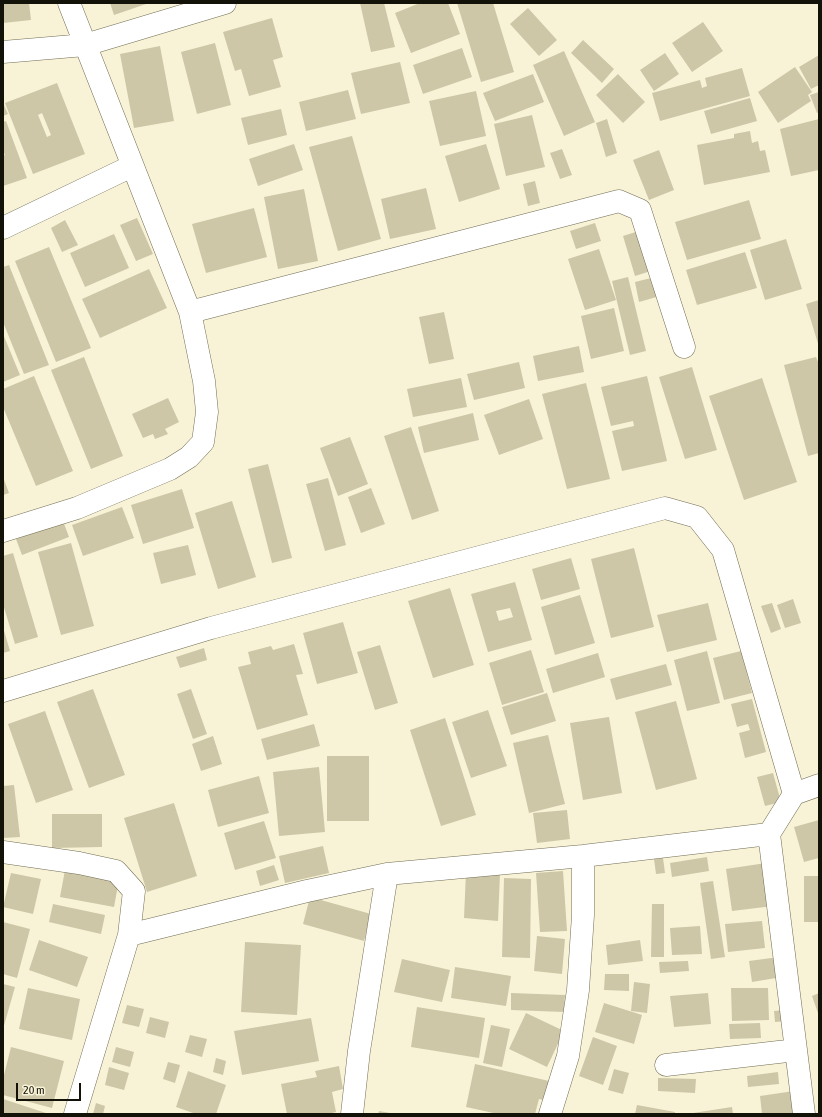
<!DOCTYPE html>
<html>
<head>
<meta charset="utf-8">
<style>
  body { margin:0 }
  #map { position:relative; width:822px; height:1117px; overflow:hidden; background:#f8f3d7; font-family:"Asap Condensed",sans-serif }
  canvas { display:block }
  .frame { position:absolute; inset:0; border:4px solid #131208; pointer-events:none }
  .scale { position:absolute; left:16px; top:1083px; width:65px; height:18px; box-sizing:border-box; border:2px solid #131208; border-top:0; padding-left:5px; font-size:12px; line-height:14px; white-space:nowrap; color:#131208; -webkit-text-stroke:3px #f8f3d7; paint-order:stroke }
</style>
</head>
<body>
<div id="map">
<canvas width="822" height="1117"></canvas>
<div class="frame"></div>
<div class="scale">20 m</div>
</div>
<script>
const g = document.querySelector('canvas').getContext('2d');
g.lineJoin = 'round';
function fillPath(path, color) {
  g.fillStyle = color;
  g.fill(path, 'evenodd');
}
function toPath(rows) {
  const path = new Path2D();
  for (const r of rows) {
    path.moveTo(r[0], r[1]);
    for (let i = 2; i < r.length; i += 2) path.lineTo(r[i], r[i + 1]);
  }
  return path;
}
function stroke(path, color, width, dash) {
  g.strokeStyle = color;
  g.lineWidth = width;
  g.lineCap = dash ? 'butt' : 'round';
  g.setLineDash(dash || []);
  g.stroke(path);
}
const building = toPath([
  [3,3,29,3,31,20,3,23],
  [110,3,149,3,114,15],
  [360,3,384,3,395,47,371,52],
  [420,3,448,3,460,34,411,53,395,13],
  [457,3,493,3,514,72,481,82],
  [528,8,557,40,539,56,510,24],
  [272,18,283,57,273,60,281,87,249,96,241,69,235,71,223,32],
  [703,22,723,51,692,72,672,43],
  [583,40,614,69,602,83,571,53],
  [215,43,231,105,197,114,181,52],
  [160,46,174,121,134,128,120,54],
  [462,48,472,77,423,94,413,65],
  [564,51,595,122,564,136,533,65],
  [665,53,679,74,654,91,640,70],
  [819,55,819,85,811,89,799,67],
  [400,62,410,103,361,114,351,73],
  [795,67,812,92,808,95,811,101,778,123,758,92],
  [742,68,750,96,660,121,652,93,700,80,702,88,707,86,705,78],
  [533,74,544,102,495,121,483,93],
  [618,74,645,102,623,123,596,95],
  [57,83,85,154,33,174,5,103],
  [42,113,51,135,47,137,38,115],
  [348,90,356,119,306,131,299,102],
  [476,91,486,136,440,146,429,101],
  [819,92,819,112,817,113,810,95],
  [750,98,757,121,711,134,704,111],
  [3,103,8,114,3,116],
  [281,109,287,135,248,145,241,118],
  [532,115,545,167,506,176,494,124],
  [607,119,617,153,606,157,596,123],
  [819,119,819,170,791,176,780,129],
  [6,121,27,178,3,186,3,156,5,155,3,151,3,122],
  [750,131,752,143,758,141,760,151,765,150,770,172,704,185,697,145,734,138,734,134],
  [352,136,381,239,338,251,309,147],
  [294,144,303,170,258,186,249,159],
  [486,144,500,189,459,202,445,156],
  [562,149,572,175,560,179,550,153],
  [659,150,674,190,649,200,633,160],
  [535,181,540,203,528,206,523,184],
  [426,188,436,229,390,239,381,199],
  [304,189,318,261,278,269,264,197],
  [749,200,761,239,687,260,675,222],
  [254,208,267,257,206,273,192,224],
  [137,218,153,254,136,261,120,225],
  [65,220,78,245,62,252,51,228],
  [595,223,601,241,576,249,570,231],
  [642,230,654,270,635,276,623,236],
  [114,234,129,268,85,287,70,253],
  [786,239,802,289,765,300,750,250],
  [49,247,91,348,56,362,15,261],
  [599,249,616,300,585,310,568,259],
  [745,252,757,288,697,305,686,270],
  [9,265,49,365,24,374,3,322,3,267],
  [149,269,167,308,100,338,82,299],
  [628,277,646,351,630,355,612,281],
  [655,277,660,296,639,302,635,282],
  [819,300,819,347,806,304],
  [614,308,624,351,591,359,581,316],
  [444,312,454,359,429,364,419,317],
  [3,334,20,375,3,382],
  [579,346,584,372,538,381,533,356],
  [84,357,123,456,91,469,51,370],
  [816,357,819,364,819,453,808,456,784,365],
  [519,362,525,388,474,400,467,374],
  [692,367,717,450,685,459,659,377],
  [34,376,73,471,36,486,3,407,3,389],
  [647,376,667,461,622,471,612,431,634,426,633,421,611,426,601,387],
  [461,378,467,407,413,417,407,389],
  [762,378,797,482,744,500,709,396],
  [586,383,610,479,567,489,542,394],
  [168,398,179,422,165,429,168,434,155,439,153,434,143,438,132,414],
  [529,399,543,439,499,455,484,415],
  [473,413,479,440,424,453,418,427],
  [411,427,439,511,412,520,384,436],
  [350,437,368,484,338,496,320,448],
  [268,464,292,558,272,563,248,469],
  [3,477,9,493,3,495],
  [328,478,346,545,325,551,306,484],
  [371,488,385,524,361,533,348,497],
  [182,489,194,528,143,544,131,505],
  [232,501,256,577,218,589,195,513],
  [122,507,134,538,83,556,72,525],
  [63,521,69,537,22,555,16,539],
  [71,543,94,626,61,635,38,552],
  [188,545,196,575,161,584,153,553],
  [634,548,654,627,611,638,591,559],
  [13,553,38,637,15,644,3,604,3,556],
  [571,558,580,589,541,600,532,569],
  [515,582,532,640,488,652,471,594],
  [510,608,513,617,499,621,496,611],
  [450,588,474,665,433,678,408,601],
  [580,595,595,643,555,655,541,607],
  [793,599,801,623,785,628,777,605],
  [708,603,717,640,667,652,657,615],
  [772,603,781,629,771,633,761,606],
  [343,622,358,673,317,684,303,633],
  [3,627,10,651,3,653],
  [294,644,303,674,296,675,308,715,257,730,238,667,251,664,248,652,271,646,273,650],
  [380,645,398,703,375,710,357,652],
  [204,648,207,660,180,668,176,657],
  [531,650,544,692,502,705,489,663],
  [707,651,720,703,687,711,674,660],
  [741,651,752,693,724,700,713,658],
  [598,653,605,677,553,693,546,669],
  [666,664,672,685,616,700,610,679],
  [93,689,125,775,89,788,57,702],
  [191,689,207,734,193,739,177,694],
  [547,693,556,721,511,735,502,707],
  [752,699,766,752,745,758,739,733,750,730,748,724,737,727,731,704],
  [676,701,697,779,656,790,635,712],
  [488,710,507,766,471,778,452,722],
  [45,711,73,790,36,803,8,724],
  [609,717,622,793,583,800,570,723],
  [445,718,476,815,441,826,410,730],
  [314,724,320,746,267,760,261,739],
  [548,735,565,804,529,813,513,743],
  [213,736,222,764,201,771,192,744],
  [327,756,369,756,369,821,327,821],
  [319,767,325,832,279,836,273,772],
  [773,773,781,802,765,806,757,777],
  [259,776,269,813,218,827,208,790],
  [14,785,20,837,3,838,3,786],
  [174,803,197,876,147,892,124,818],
  [567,810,570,839,537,843,533,813],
  [52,814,102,814,102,847,52,848],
  [819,820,819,858,804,862,794,827],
  [264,821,276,858,235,870,224,833],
  [323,846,329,873,285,883,279,856],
  [707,857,709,871,672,877,670,863],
  [663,858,665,873,656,874,654,859],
  [766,863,773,906,732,911,726,869],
  [274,865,279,880,260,886,256,871],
  [65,870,119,880,114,907,60,897],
  [563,871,567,931,540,932,536,873],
  [466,872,500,874,498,921,464,918],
  [11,873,41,879,33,914,3,907],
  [804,876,819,876,819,922,804,922],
  [504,878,531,879,530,958,502,957],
  [713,881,725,957,711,959,700,883],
  [310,897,371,914,364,941,303,924],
  [53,904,105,915,101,934,49,922],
  [652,904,664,904,664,957,651,957],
  [762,921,765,948,728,952,725,924],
  [3,922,30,929,17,978,3,974],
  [700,926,702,954,672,955,670,928],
  [537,936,565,939,562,974,534,971],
  [39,940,88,957,77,987,29,970],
  [640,940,643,961,608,965,606,945],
  [245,942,301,945,297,1015,241,1012],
  [779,957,782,977,752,982,749,961],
  [402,959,450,970,442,1002,394,992],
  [688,961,689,971,660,973,659,962],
  [455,967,511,976,506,1006,451,998],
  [605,974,629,974,629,991,604,990],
  [634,982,650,984,647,1013,631,1011],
  [3,984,15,987,3,1029],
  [28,988,80,999,72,1040,19,1029],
  [731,988,768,988,769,1020,732,1021],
  [511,993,565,995,564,1012,511,1010],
  [708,993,711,1024,674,1027,670,996],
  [819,993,819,1016,812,996],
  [604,1003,642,1015,634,1044,595,1032],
  [127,1005,144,1009,139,1027,122,1023],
  [417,1007,485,1018,479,1058,411,1047],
  [787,1010,789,1021,775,1022,774,1011],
  [526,1013,564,1031,547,1067,509,1049],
  [150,1017,169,1022,165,1038,146,1033],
  [311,1018,319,1061,242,1075,234,1031],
  [760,1023,761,1038,730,1039,729,1024],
  [491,1025,510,1029,502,1067,483,1063],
  [190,1035,207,1039,202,1057,185,1052],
  [593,1037,617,1046,603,1085,579,1076],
  [11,1047,64,1061,52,1108,3,1095,3,1079],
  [116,1047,134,1052,130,1067,112,1062],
  [216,1058,226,1061,223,1075,213,1072],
  [168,1062,180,1065,175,1083,163,1079],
  [475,1064,549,1081,544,1100,539,1099,535,1114,498,1114,466,1107],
  [339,1066,343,1089,332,1092,336,1112,328,1114,287,1114,281,1084,317,1077,315,1071],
  [109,1067,129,1073,124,1090,105,1085],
  [614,1069,629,1073,623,1094,608,1090],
  [188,1071,226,1085,216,1114,196,1114,176,1107],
  [778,1072,779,1084,748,1087,747,1076],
  [658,1078,696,1079,695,1093,658,1091],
  [794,1091,798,1113,790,1114,762,1114,760,1096],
  [3,1099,49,1114,3,1114],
  [96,1103,105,1106,103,1114,93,1114],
  [637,1105,675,1112,675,1114,635,1114],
  [732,1107,733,1114,694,1114,693,1113],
  [379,1111,390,1113,390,1114,378,1114]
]);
const street = toPath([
  [3,52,85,45,225,3],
  [3,228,132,166],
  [190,312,619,201,640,210,684,347],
  [3,531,77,508,170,469,189,457,203,442,207,412,204,381,190,312,69,3],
  [3,691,211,628,665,508,697,517,723,550,794,794],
  [769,834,804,1114],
  [3,852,79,863,116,871,134,891,129,935,307,891,387,874,583,856,769,834,794,794,819,785],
  [666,1065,796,1050],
  [75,1114,129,935],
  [352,1114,359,1051,387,874],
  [550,1114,568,1056,578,990,583,915,583,856]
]);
fillPath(building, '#cdc7a7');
stroke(street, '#716d54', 23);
stroke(street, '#fff', 22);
</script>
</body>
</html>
